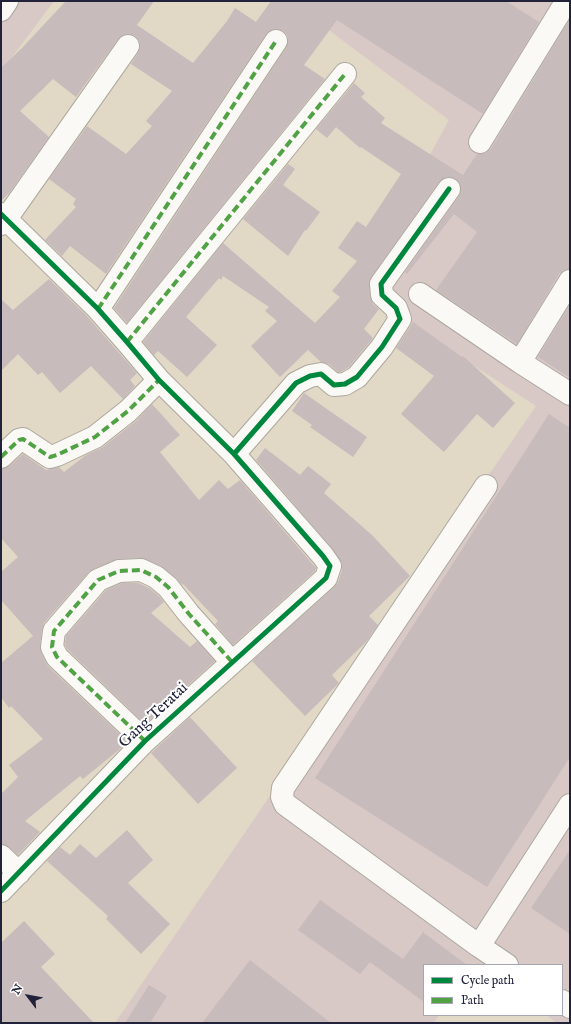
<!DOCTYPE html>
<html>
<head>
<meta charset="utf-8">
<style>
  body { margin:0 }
  #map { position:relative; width:571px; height:1024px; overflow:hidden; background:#e1d8c5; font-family:"IM FELL English",serif }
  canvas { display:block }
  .frame { position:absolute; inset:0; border:2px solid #22223b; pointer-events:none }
  .legend { position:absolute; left:423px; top:964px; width:140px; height:52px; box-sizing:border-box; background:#fff; border:1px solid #a7a7b1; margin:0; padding:5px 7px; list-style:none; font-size:12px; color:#22223b }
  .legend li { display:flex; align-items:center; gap:8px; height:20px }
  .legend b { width:20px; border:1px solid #a7a7b1 }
  .north { position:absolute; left:8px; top:976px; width:40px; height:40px; -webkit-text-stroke:3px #fff; paint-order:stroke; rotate:302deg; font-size:11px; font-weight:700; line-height:16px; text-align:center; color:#22223b }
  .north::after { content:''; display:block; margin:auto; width:14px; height:18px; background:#22223b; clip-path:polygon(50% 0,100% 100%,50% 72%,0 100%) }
</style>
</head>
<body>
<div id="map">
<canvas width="571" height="1024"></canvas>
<div class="frame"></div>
<ul class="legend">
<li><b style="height:5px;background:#00873e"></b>Cycle path</li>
<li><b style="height:5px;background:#50a245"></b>Path</li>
</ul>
<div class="north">N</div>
</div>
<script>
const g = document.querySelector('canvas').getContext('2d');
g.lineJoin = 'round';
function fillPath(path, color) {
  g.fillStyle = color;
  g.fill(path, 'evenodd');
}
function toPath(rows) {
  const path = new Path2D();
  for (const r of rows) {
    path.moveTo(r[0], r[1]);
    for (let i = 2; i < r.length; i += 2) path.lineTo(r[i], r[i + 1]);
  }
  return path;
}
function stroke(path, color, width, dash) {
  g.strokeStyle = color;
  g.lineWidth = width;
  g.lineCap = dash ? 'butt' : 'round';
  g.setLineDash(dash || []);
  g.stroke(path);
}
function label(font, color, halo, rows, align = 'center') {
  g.font = font + ' "IM FELL English",serif';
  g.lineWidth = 4;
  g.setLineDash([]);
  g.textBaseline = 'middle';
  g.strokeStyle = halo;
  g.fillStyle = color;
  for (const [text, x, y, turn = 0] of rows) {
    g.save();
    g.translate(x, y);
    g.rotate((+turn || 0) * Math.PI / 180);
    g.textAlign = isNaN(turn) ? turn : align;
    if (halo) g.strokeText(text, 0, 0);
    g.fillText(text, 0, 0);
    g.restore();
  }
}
const industrial = toPath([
  [1,1,54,1,1,72],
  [290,1,570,1,570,1023,557,1023,546,1015,562,1015,562,965,476,965,473,963,472,965,424,965,424,1015,439,1015,434,1023,115,1023,536,406,356,289,449,120]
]);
const building = toPath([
  [66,1,154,1,137,25,193,63,227,21,235,8,256,22,271,1,506,1,539,22,483,114,337,20,304,65,325,79,127,323,114,308,286,48,288,41,287,35,283,31,277,29,271,30,266,34,106,274,70,246,62,256,45,240,76,207,73,204,76,199,49,179,87,126,126,154,152,126,146,121,172,91,131,64,138,53,140,48,139,40,135,36,129,34,123,35,118,39,76,97,53,79,20,111,49,137,10,192,1,201,1,68,22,48],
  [570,19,570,269,564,270,559,274,517,344,436,290,477,232,454,214,407,274,405,272,459,196,461,190,460,184,456,179,450,177,444,178,439,182,371,277,369,285,370,296,373,304,379,309,364,329,373,338,349,367,341,372,338,372,329,364,321,362,308,350,280,377,251,346,277,321,265,311,269,307,223,276,221,280,219,278,186,317,217,345,187,377,158,351,154,355,143,342,223,243,315,323,340,297,332,291,357,261,338,248,357,221,366,227,401,174,361,147,360,148,336,127,327,138,316,129,354,83,365,93,361,97,385,118,381,123,463,175,477,154,486,153,491,149],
  [288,164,295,169,283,185,320,212,306,231,305,230,288,256,243,219],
  [49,279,86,315,137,373,130,380,135,386,123,399,91,366,60,393,42,372,38,375,18,354,1,371,1,299,13,310],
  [570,305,570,378,538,357],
  [413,322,462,357,463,356,515,403,493,428,477,414,444,452,401,414,434,376,396,348],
  [304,393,367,437,353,457,310,427,312,425,292,411],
  [152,404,180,435,160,452,199,500,219,480,228,489,240,480,316,568,315,571,233,645,215,624,218,621,183,584,182,585,176,578,161,566,141,558,118,559,93,569,89,572,44,623,42,629,40,645,41,652,48,666,127,741,120,749,83,779,80,776,25,821,40,832,18,855,9,847,1,844,1,794,18,777,9,765,43,739,11,706,9,708,1,697,1,663,33,636,1,600,1,572,18,557,1,538,1,469,9,466,23,454,46,470,59,467,64,472,86,455,103,447,136,421],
  [549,414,570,428,570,757,487,887,315,778],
  [265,448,300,475,308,466,331,484,324,493,373,536,410,576,369,616,378,625,366,642,332,675,339,683,305,716,252,661,334,587,338,582,342,570,342,564,332,548,256,460],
  [122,583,138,583,149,588,159,596,164,602,151,613,190,647,197,641,215,661,145,724,67,649,65,645,66,636,106,590],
  [190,717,237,768,198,804,151,753],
  [127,830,153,860,128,883,170,924,141,954,106,919,108,916,47,861,60,847,70,855,80,844,96,858],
  [570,850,570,934,531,908],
  [320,900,403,959,424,931,424,933,467,965,424,965,424,1002,370,962,360,974,298,930],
  [24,921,55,954,41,967,94,1023,1,1023,1,943],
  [250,960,331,1023,202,1023],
  [149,985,167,996,150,1023,125,1023]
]);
const minor = toPath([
  [1,10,7,1],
  [480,142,563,7],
  [1,214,98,309,127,342,159,380,234,454,323,556,330,566,326,578,145,741,1,891],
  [1,224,6,219,128,46],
  [420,294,520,362,570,394],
  [98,309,276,41],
  [127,342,345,74],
  [520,362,570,281],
  [234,454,296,383,310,376,321,374,334,385,345,384,357,377,382,347,400,319,396,308,382,295,381,284,449,189],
  [1,457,19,440,23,439,50,457,57,455,95,437,128,411,159,380],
  [486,486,283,788,282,797,285,804,479,946,507,965],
  [145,741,57,657,52,647,54,631,98,580,119,571,141,570,156,577,168,587,189,614,232,662],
  [1,856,19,873],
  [479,946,570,805],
  [562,1001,570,1007]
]);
const quiet = toPath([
  [98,309,276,41],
  [127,342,345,74],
  [1,457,19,440,23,439,50,457,57,455,95,437,128,411,159,380],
  [145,741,57,657,52,647,54,631,98,580,119,571,141,570,156,577,168,587,189,614,232,662]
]);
const cycleway = toPath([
  [1,214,98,309,127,342,159,380,234,454,323,556,330,566,326,578,145,741,1,891],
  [234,454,296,383,310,376,321,374,334,385,345,384,357,377,382,347,400,319,396,308,382,295,381,284,449,189]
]);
const streetNames = [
  ["Gang Teratai",154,716,-43]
];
fillPath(industrial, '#d8c9c7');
fillPath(building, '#c8bbbb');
stroke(minor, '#ada89e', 24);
stroke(minor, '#faf9f6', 22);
stroke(quiet, '#50a245', 4, [8, 4]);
stroke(cycleway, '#00873e', 5);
label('16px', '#22223b', '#fff', streetNames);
</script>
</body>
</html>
